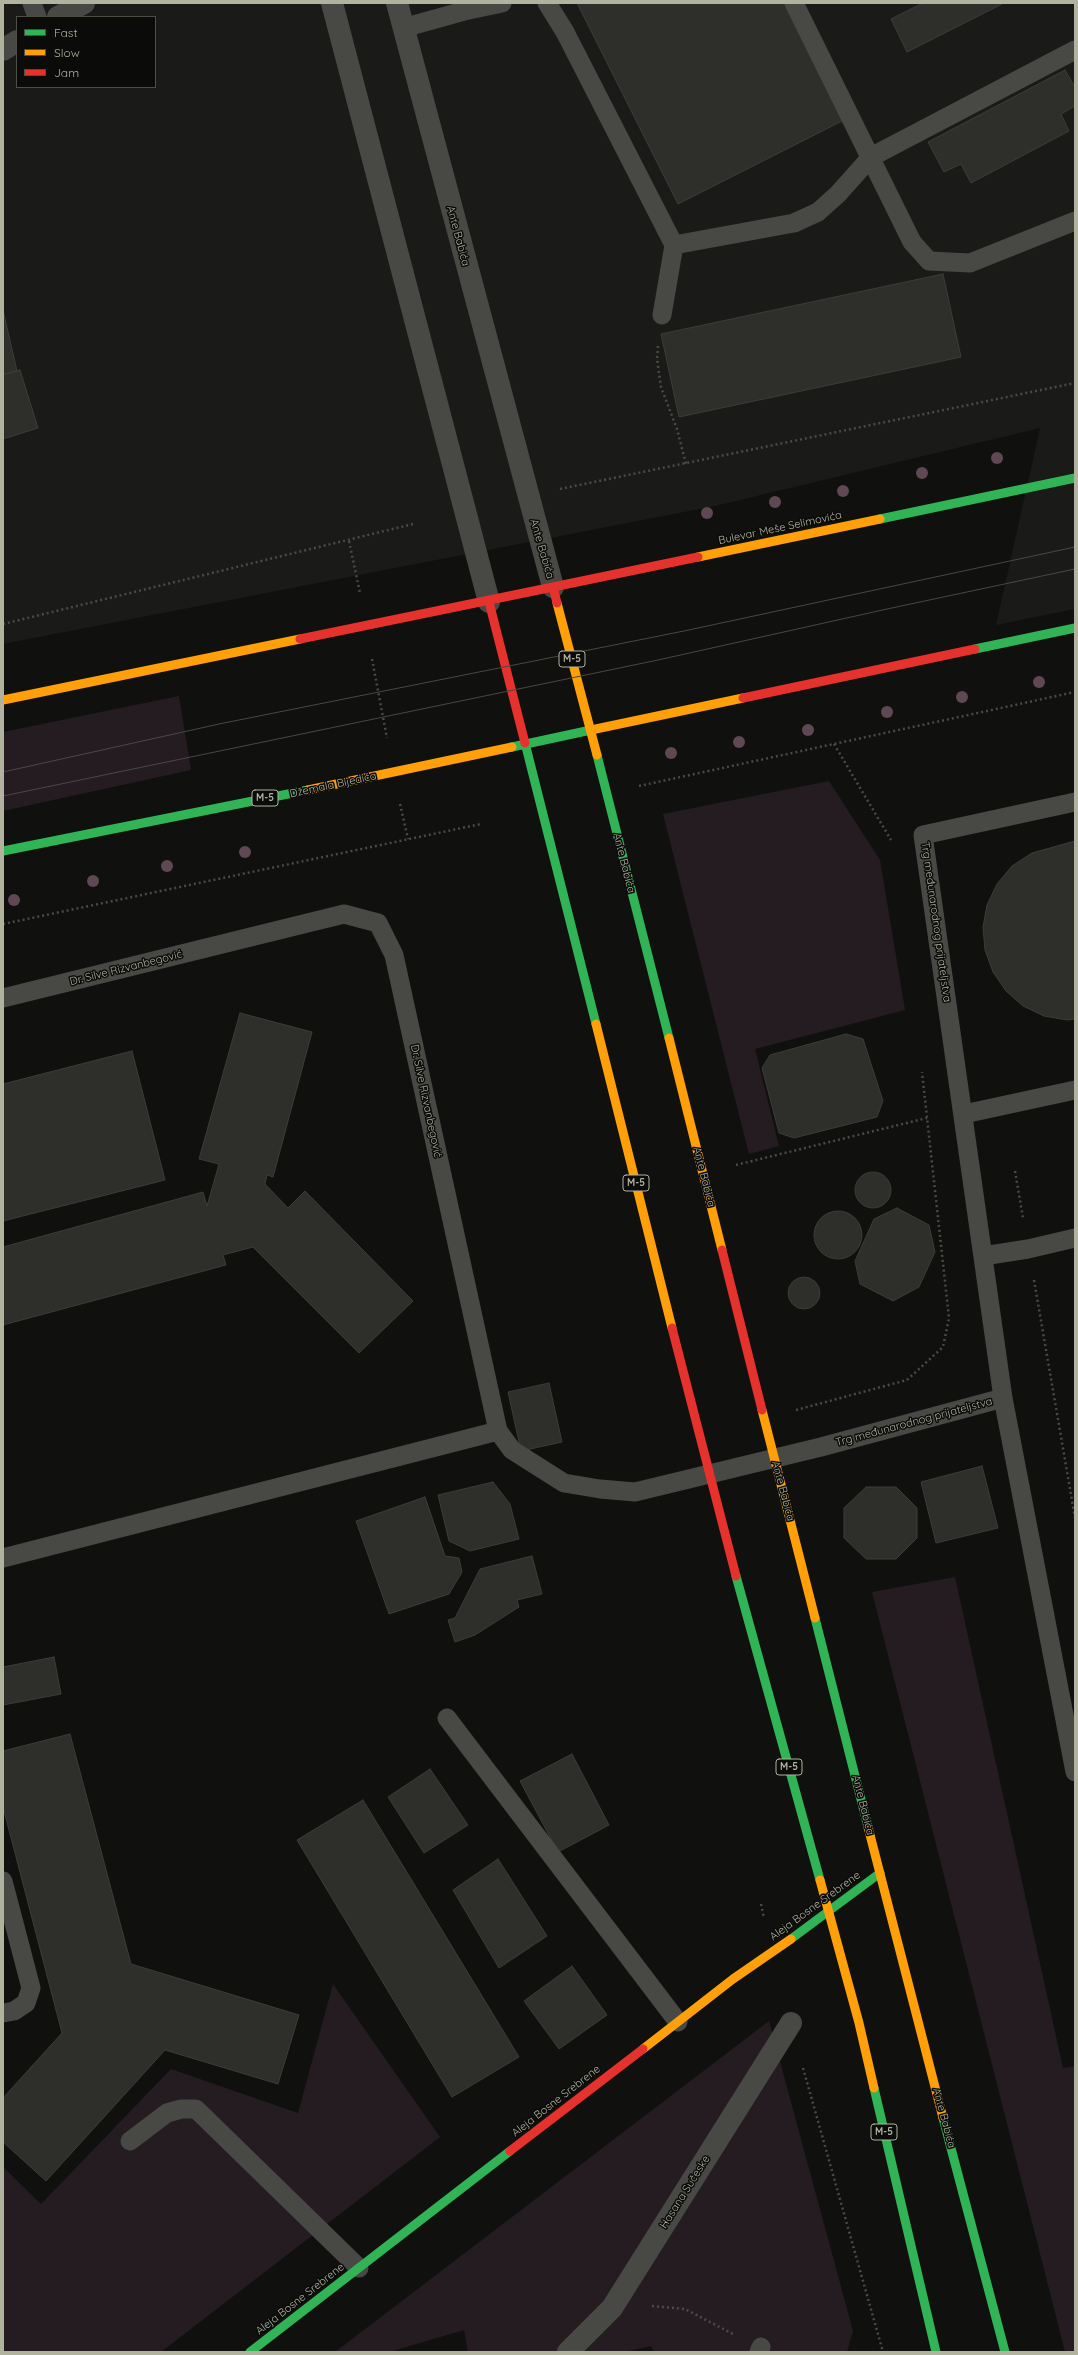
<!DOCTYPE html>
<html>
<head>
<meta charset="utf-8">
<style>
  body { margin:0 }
  #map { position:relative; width:1078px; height:2355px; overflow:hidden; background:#10100f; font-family:Quicksand,sans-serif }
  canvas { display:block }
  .frame { position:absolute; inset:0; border:4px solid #b1b39f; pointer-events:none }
  .legend { position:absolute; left:16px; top:16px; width:140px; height:72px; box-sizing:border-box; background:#0b0b0a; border:1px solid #4d4e46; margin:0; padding:5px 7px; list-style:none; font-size:12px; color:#b1b39f }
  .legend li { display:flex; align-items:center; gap:8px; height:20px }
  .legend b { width:20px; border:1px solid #4d4e46 }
</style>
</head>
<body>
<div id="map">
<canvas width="1078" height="2355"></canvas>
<div class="frame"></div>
<ul class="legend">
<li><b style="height:5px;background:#30b455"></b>Fast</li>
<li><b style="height:5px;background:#ff9f0a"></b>Slow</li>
<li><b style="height:5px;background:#e5322d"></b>Jam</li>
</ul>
</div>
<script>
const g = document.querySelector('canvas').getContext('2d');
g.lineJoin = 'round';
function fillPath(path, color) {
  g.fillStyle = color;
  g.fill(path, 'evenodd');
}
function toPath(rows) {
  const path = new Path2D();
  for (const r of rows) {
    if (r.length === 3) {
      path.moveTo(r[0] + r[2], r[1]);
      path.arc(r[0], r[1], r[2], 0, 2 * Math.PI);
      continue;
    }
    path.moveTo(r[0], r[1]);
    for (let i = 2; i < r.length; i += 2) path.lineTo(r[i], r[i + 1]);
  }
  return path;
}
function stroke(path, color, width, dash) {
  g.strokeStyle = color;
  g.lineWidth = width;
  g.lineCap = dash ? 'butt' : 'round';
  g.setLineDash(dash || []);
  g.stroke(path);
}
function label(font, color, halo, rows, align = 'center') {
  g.font = font + ' Quicksand,sans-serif';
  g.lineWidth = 3;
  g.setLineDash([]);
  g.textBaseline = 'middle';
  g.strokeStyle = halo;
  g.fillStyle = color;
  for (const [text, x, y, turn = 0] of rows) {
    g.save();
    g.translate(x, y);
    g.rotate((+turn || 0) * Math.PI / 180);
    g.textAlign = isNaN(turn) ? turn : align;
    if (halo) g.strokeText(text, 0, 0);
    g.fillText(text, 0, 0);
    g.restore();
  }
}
const built = toPath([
  [3,3,1075,3,1075,609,996,625,1040,428,715,506,3,644],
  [17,17,155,17,155,87,17,87]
]);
const green = toPath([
  [179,696,191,770,3,811,3,732],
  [829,781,880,860,905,1010,755,1049,779,1146,749,1154,663,814],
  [955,1577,1063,2068,1075,2066,1075,2352,1065,2352,872,1592],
  [333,1984,440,2137,161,2352,3,2352,3,2167,41,2204,171,2069,298,2113],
  [769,2021,853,2331,847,2352,654,2352,651,2346,624,2352,468,2352,464,2330,389,2352,335,2352]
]);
const building = toPath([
  [577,3,785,3,844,120,678,204,577,3],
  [923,3,1002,3,1002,4,907,52,891,19,923,3],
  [1065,70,1075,87,1075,106,1061,114,1069,131,971,183,961,164,944,172,928,142,1065,70],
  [943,274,961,357,679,417,661,334,943,274],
  [3,310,17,371,3,374,3,310],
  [20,370,38,428,3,439,3,375,20,370],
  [1075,841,1075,1019,1067,1020,1044,1016,1023,1006,1006,991,993,972,985,950,983,927,987,905,997,884,1012,866,1032,853,1075,841],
  [240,1013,312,1032,273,1177,267,1175,265,1184,288,1208,305,1191,413,1301,359,1353,253,1247,223,1255,226,1265,3,1325,3,1247,203,1192,207,1206,219,1164,199,1159,240,1013],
  [846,1034,863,1039,883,1101,877,1117,794,1138,779,1133,762,1068,770,1055,846,1034],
  [132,1051,165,1180,3,1221,3,1084,132,1051],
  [873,1190,18],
  [897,1208,929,1225,935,1252,919,1287,893,1301,860,1284,855,1261,874,1219,897,1208],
  [838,1235,24],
  [804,1293,16],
  [549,1383,562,1442,521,1451,508,1392,549,1383],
  [982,1466,998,1528,936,1543,921,1482,982,1466],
  [493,1482,510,1504,519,1539,470,1551,449,1541,438,1495,493,1482],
  [866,1487,896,1487,917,1508,917,1538,896,1559,866,1559,844,1538,844,1508,866,1487],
  [425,1497,445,1556,459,1558,462,1572,449,1594,389,1614,356,1521,425,1497],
  [532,1556,542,1594,517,1600,519,1607,475,1635,455,1642,448,1620,455,1618,480,1569,532,1556],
  [54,1657,61,1694,3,1705,3,1667,54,1657],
  [70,1734,131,1964,299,2015,278,2084,165,2050,46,2181,3,2142,3,2098,62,2033,3,1807,3,1751,70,1734],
  [572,1754,609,1825,558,1852,520,1781,572,1754],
  [430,1769,468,1825,424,1853,388,1797,430,1769],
  [363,1800,519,2057,452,2097,297,1840,363,1800],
  [498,1859,547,1936,499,1968,453,1890,498,1859],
  [572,1966,607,2015,559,2049,524,2001,572,1966]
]);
const path = toPath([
  [658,346,657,359,661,387,677,429,686,464],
  [560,489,1075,383],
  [349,541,360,593],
  [3,624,413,524],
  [372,659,387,738],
  [834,744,891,840],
  [639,786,1075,692],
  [400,804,408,839],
  [3,924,481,824],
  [736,1165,927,1118],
  [1015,1171,1023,1218],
  [1034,1280,1075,1518],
  [796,1410,907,1380,943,1347,949,1318,922,1072],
  [761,1904,764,1918],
  [803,2068,883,2352],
  [652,2306,685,2309,733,2334]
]);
const lane = toPath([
  [32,3,37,17],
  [547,3,565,32,674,245,794,223,818,212,838,194,871,157,1075,50],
  [794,3,912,242,929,261,970,263,1075,221],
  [403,28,464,11,502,3],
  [662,315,674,245],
  [1075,802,923,835,1003,1398,1075,1772],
  [3,998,344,914,378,923,394,955,498,1431,512,1450,564,1483,600,1489,635,1492,821,1447,1003,1398],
  [964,1114,1075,1090],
  [983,1256,1028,1249,1075,1238],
  [3,1558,498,1431],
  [447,1718,678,2022],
  [3,1881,31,1988,26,2003,14,2011,3,2013],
  [130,2141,167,2113,181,2109,196,2109,359,2268],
  [759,2352,761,2347]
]);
const street = toPath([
  [332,3,489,602],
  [397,3,553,587],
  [58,17,84,3],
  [3,50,17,41],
  [568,2352,612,2308,791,2023]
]);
const fast = toPath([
  [880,519,1075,478],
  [975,649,1075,628],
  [525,743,596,1024],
  [512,747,591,730],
  [597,755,669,1038],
  [3,851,308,790],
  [736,1576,820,1880],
  [815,1618,868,1827],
  [791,1939,880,1873],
  [874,2088,936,2352],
  [943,2118,1005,2352],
  [250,2352,510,2151]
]);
const slow = toPath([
  [698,557,880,519],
  [557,603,597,755],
  [3,700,300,639],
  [591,730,743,698],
  [308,790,512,747],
  [596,1024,672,1328],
  [669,1038,722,1250],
  [762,1410,815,1618],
  [868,1827,943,2118],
  [820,1880,859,2023,874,2088],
  [643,2049,733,1979,791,1939]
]);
const jam = toPath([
  [553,587,698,557],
  [489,602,525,743],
  [300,639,553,587,557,603],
  [743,698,975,649],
  [722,1250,762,1410],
  [672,1328,736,1576],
  [510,2151,643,2049]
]);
const tram = toPath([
  [3,772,219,724,684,631,1075,547],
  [3,796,658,660,887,609,1075,569]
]);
const trees = [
  [997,458],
  [922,473],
  [843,491],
  [775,502],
  [707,513],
  [1039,682],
  [962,697],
  [887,712],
  [808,730],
  [739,742],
  [671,753],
  [245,852],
  [167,866],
  [93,881],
  [14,900]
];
const shields = [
  [572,659,26],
  [265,798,26],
  [636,1183,26],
  [789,1767,26],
  [884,2132,26]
];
const shieldNames = [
  ["M-5",572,659],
  ["M-5",265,798],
  ["M-5",636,1183],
  ["M-5",789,1767],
  ["M-5",884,2132]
];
const streetNames = [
  ["Ante Babića",458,236,75],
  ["Bulevar Meše Selimovića",780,528,-12],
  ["Ante Babića",542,549,74],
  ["Džemala Bijedića",333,785,-12],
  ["Ante Babića",624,863,76],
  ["Trg međunarodnog prijateljstva",936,922,82],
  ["Dr. Silve Rizvanbegović",126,968,-14],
  ["Dr. Silve Rizvanbegović",426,1101,78],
  ["Ante Babića",704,1177,76],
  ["Trg međunarodnog prijateljstva",914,1422,-15],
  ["Ante Babića",783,1491,75],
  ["Ante Babića",863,1805,76],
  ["Aleja Bosne Srebrene",815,1906,-36],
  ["Aleja Bosne Srebrene",556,2101,-38],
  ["Ante Babića",944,2118,75],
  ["Hasana Sučeske",685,2192,-58],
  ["Aleja Bosne Srebrene",300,2299,-38]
];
fillPath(built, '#1a1b19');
fillPath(green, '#251c21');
fillPath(building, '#2e2e2b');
stroke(building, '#3c3d38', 1);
stroke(path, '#4a4b45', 2.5, [2, 3]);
stroke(lane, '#484944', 19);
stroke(street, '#484944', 22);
stroke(fast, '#30b455', 9);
stroke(slow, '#ff9f0a', 9);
stroke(jam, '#e5322d', 9);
stroke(tram, '#484843', 1);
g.fillStyle = '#5f4753';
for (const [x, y] of trees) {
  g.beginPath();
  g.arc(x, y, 6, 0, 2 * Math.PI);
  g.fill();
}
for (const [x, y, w] of shields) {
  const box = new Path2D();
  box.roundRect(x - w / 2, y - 8, w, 16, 3);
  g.fillStyle = '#0b0b0a';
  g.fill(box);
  stroke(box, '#b1b39f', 1);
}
label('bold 10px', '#b1b39f', null, shieldNames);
label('11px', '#b1b39f', '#0b0b0a', streetNames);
</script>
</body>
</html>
